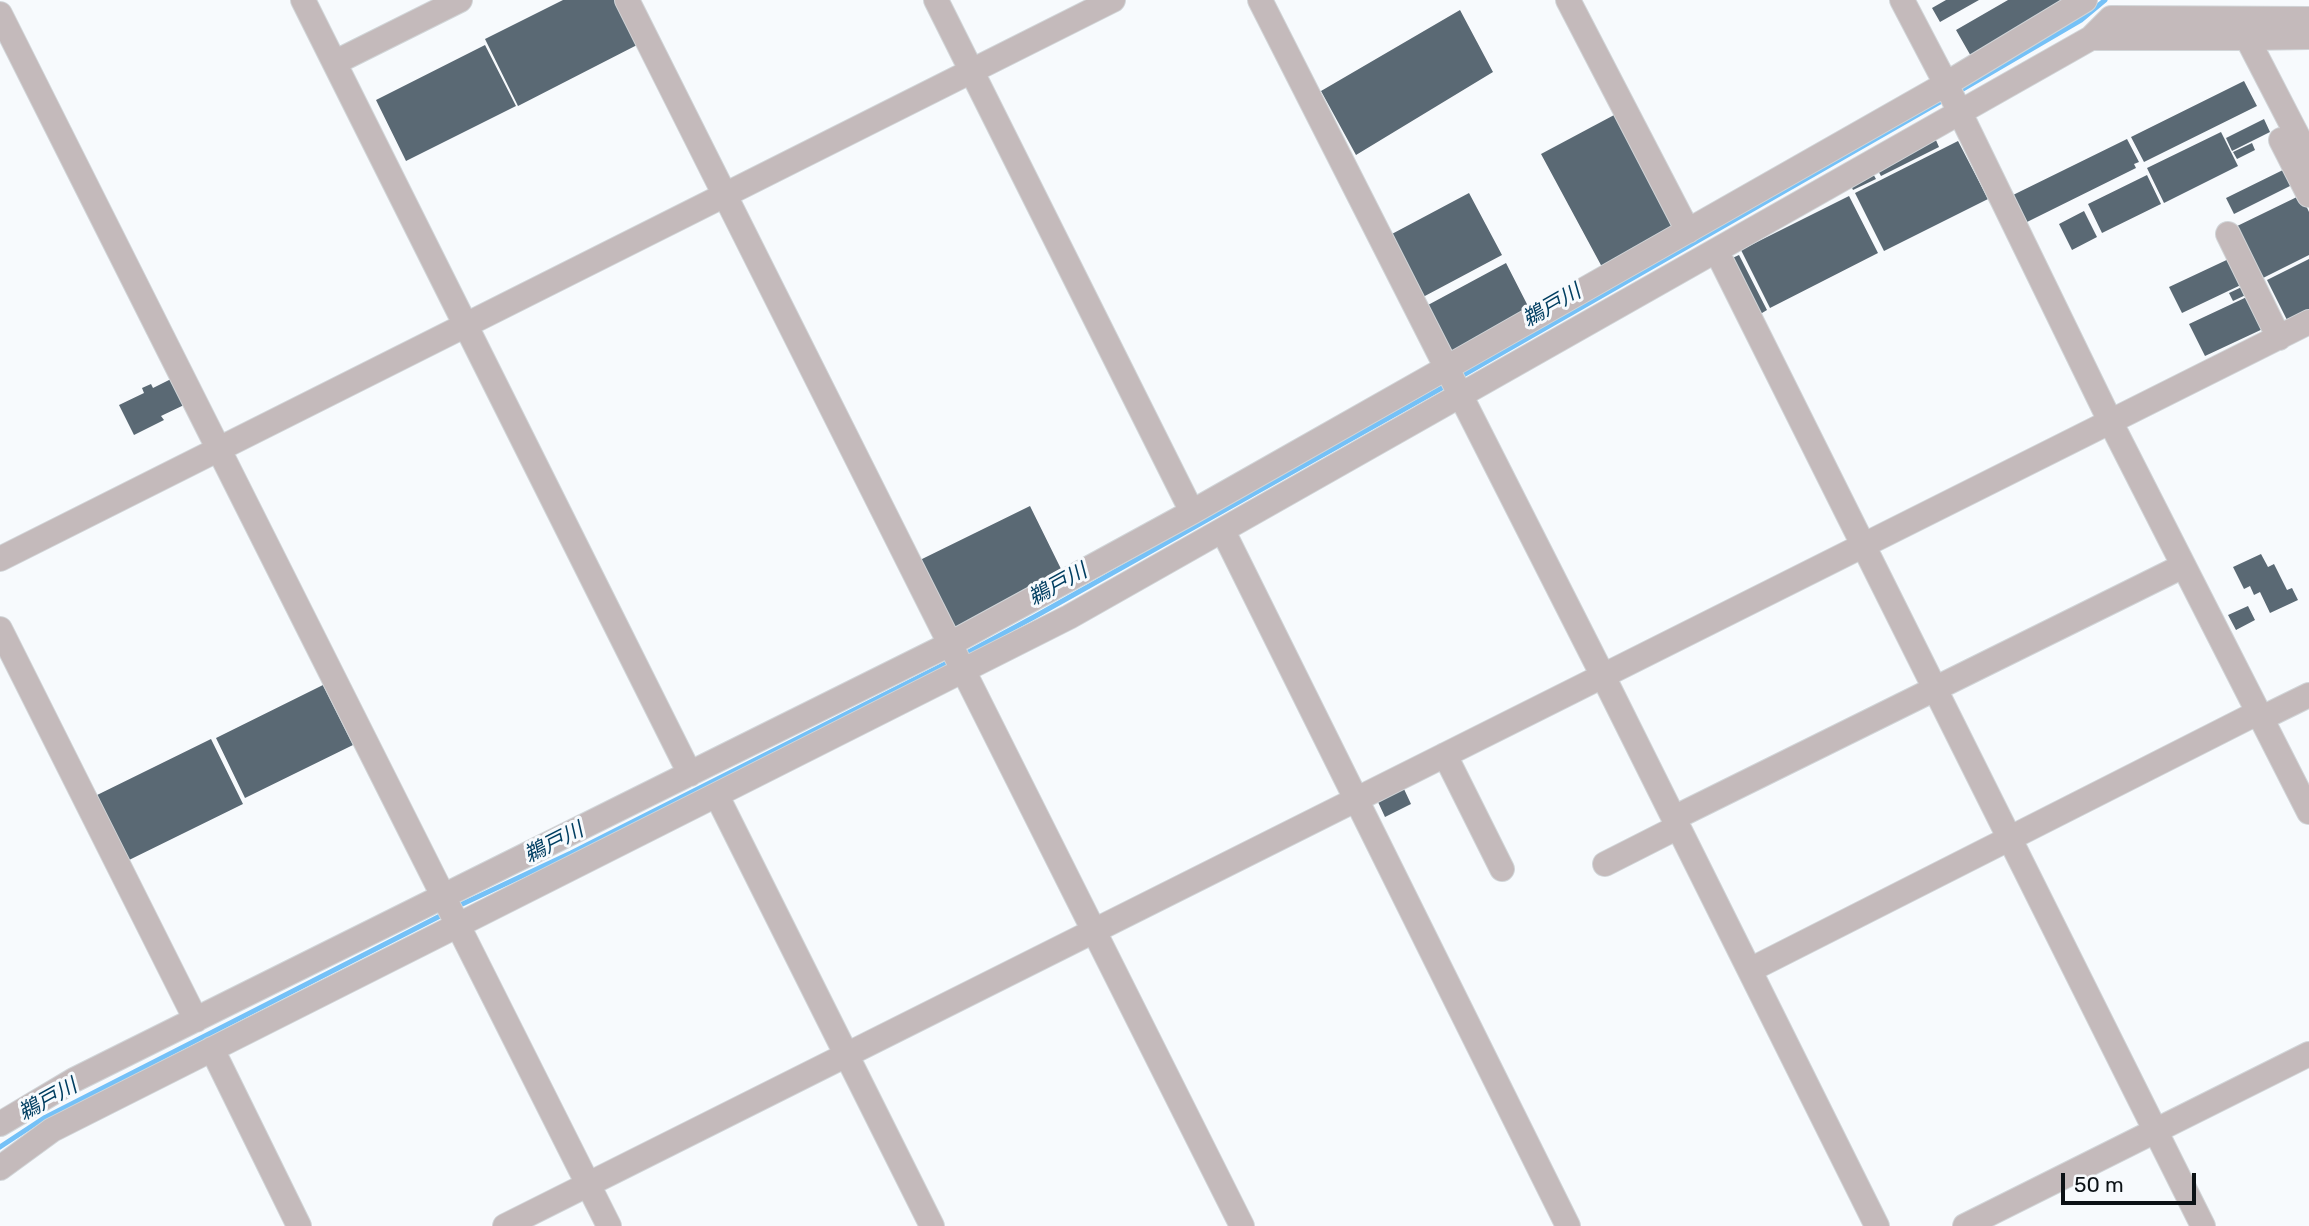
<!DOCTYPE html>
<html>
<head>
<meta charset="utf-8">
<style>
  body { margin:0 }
  #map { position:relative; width:2309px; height:1226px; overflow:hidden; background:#f7fafd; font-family:Rubik,sans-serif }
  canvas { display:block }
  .scale { position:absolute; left:2061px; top:1173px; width:135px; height:32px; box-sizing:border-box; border:4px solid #0c1216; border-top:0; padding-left:9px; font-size:21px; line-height:24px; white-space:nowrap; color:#0c1216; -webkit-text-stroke:5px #f7fafd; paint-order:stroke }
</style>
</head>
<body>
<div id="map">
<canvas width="2309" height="1226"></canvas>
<div class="scale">50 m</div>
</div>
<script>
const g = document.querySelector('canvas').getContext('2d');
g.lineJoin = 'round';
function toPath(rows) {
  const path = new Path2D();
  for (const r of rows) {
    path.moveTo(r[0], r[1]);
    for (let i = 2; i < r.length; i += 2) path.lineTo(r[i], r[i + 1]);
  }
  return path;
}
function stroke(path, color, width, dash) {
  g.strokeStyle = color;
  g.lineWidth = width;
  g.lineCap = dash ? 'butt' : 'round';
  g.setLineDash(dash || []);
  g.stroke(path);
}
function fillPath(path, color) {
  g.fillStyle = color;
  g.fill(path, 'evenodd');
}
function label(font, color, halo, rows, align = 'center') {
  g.font = font + ' Rubik,"Noto Sans JP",sans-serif';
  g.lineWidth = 6;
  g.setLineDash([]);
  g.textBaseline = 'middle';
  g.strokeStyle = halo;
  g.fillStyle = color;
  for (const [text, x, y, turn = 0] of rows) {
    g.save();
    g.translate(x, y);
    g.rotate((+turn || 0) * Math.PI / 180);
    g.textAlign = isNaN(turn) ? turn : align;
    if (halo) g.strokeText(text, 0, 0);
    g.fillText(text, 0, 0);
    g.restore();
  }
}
const stream = toPath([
  [1956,93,2081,20,2105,0],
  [1458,378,1945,99],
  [963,655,1034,617,1447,385],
  [456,907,571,853,951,661],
  [0,1147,44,1118,444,914]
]);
const building = toPath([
  [563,0,614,0,637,45,518,106,485,39],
  [1946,0,1979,0,1940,22,1932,8],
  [2008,0,2072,0,1972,58,1956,30],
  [1460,10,1493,72,1356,155,1321,91],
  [485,45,516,106,406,161,376,100],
  [2244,81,2257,106,2144,162,2131,137],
  [1616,114,1676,227,1602,267,1541,154],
  [2264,119,2270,132,2232,151,2226,138],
  [2221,132,2238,166,2164,203,2147,168],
  [1935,138,1939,147,1881,176,1876,167],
  [2127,139,2139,162,2134,164,2136,168,2027,222,2013,195],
  [1958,141,1988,199,1884,251,1855,193],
  [2252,143,2255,150,2237,159,2233,152],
  [2287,168,2294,184,2234,214,2226,198],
  [1872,172,1876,179,1853,190,1850,183],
  [2147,175,2161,204,2102,233,2088,204],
  [1469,193,1502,255,1423,297,1390,235],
  [2301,195,2309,212,2309,255,2257,281,2231,229],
  [1849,196,1878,253,1770,308,1741,250],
  [2084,211,2097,237,2072,250,2059,224],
  [1739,255,1767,310,1757,316,1728,260],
  [2233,257,2245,283,2182,313,2169,287],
  [2309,259,2309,312,2288,322,2267,280],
  [1506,263,1530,310,1452,351,1428,305],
  [2246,285,2250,293,2233,301,2229,293],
  [2251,295,2267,327,2205,356,2189,324],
  [171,379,184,405,161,416,164,420,134,435,119,405,144,393,142,388,151,384,153,388],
  [1030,506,1064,575,954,629,920,560],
  [2261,554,2268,567,2274,564,2287,590,2292,588,2298,600,2270,613,2260,592,2254,595,2250,586,2244,589,2233,567],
  [2248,606,2255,620,2236,630,2228,615],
  [323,685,353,745,245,798,216,738],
  [211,739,243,804,125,862,93,797],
  [1404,789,1411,804,1385,817,1378,802]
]);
const minor = toPath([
  [303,0,690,774],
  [627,0,1242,1226],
  [936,0,1192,512],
  [1260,0,1603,676,1877,1226],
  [1568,0,1688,231],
  [1902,0,1946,84,2111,423,2309,812],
  [0,14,609,1226],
  [2309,37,2247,38,2309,158],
  [2091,38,2111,18,2309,19],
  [346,57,460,0],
  [2281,140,2309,195],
  [2228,234,2279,338],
  [1717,252,2203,1226],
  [1223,531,1568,1226],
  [0,559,1113,0],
  [0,629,196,1020],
  [2260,719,2309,695],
  [1445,755,1502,869],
  [717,796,932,1226],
  [1674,818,2183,566],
  [1605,864,1678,827],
  [1750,970,2257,713],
  [212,1049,299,1226],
  [0,1124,74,1080,950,644,1192,512,1448,367,1946,84,2085,0],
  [0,1168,52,1130,1069,617,2091,38,2247,38],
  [505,1226,2309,322],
  [1965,1226,2309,1054]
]);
const waterNames = [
  ["鵜戸川",1552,306,-30],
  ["鵜戸川",1058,585,-29],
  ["鵜戸川",554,843,-27],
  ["鵜戸川",48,1100,-29]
];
stroke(stream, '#75c1f7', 5);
fillPath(building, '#5a6974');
stroke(minor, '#d1d5d8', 26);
stroke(minor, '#c4babb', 24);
label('italic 21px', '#003e61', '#f7fafd', waterNames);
</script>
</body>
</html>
